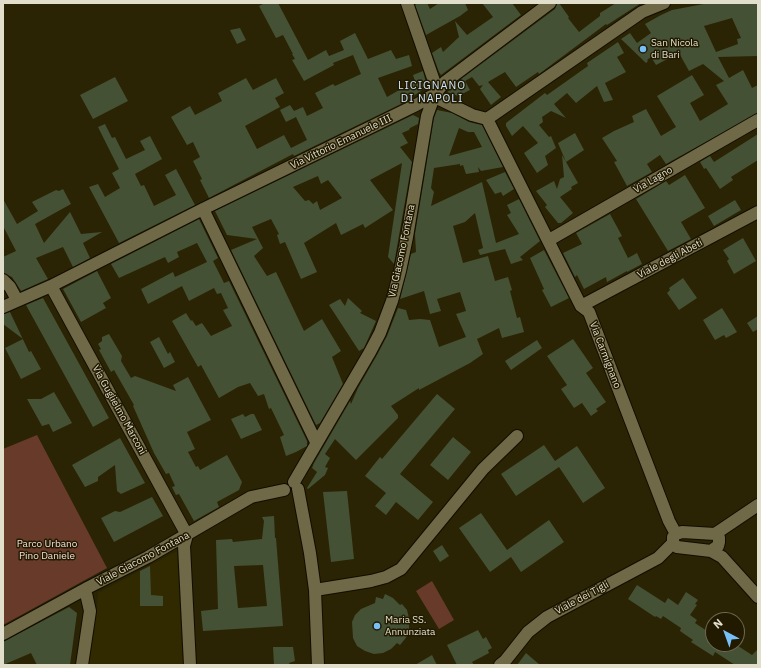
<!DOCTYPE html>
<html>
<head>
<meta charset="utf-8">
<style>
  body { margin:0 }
  #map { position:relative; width:761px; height:668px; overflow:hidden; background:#2a2404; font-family:"IBM Plex Sans",sans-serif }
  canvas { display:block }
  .frame { position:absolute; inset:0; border:4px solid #e2decc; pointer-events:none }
  .north { position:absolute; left:705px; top:612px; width:40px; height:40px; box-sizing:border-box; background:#211a00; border:1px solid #6e6852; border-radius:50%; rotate:319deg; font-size:11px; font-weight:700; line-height:16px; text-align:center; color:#e2decc }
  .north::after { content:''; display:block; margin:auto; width:14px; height:18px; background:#77bff7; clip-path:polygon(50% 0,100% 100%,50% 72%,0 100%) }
</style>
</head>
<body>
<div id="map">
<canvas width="761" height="668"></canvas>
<div class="frame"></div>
<div class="north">N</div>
</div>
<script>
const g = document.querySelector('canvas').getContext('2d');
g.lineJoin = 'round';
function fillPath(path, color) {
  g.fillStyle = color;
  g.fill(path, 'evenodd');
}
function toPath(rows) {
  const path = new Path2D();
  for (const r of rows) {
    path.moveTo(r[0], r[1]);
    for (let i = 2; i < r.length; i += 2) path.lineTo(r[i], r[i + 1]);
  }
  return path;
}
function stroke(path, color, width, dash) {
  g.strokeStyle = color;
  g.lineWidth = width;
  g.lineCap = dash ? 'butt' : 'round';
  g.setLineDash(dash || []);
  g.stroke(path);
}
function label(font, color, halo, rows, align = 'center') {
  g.font = font + ' "IBM Plex Sans",sans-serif';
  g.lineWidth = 3;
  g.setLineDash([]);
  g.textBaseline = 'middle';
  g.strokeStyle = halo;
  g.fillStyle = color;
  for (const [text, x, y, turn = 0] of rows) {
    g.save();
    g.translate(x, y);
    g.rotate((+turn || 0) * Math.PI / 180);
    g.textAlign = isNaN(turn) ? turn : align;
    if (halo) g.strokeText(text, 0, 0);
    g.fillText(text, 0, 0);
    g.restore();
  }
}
const built = toPath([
  [177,551,183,665,88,665,97,608,98,593]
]);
const green = toPath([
  [37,435,107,568,3,625,3,449],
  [432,581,454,620,439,629,416,591]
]);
const building = toPath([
  [265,3,278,3,308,60,326,50,329,56,344,50,340,41,355,33,368,59,391,50,396,59,409,55,412,66,378,78,387,97,401,89,402,90,415,81,413,75,423,71,427,87,401,104,294,156,293,154,209,198,200,180,202,179,193,161,200,157,193,142,187,145,171,117,190,106,195,115,222,101,218,93,246,78,253,90,276,78,284,93,275,98,280,107,245,126,257,149,284,135,291,148,307,140,296,117,286,122,280,110,290,105,294,111,303,107,307,116,323,108,315,93,333,84,335,86,361,74,353,55,333,63,334,65,304,81,292,60,295,59,292,54,293,54,283,35,276,38,259,6],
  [418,3,427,3,430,9,439,3,465,3,468,10,460,16,426,35,415,5],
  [482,3,512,3,521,15,441,75,439,72,432,53,441,47,443,52,459,37,455,21,467,35,493,17],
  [557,3,559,3,569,17,568,18,579,32,600,16,600,13,616,3,641,3,607,25,606,24,539,74,538,72,516,87,505,72,488,82,501,97,491,105,480,89,483,85,479,86,472,77,465,81,470,90,458,96,447,92,462,81,461,79,555,9],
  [709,3,758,3,758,56,718,57,729,78,743,70,752,88,758,85,758,113,666,164,660,155,647,164,652,172,627,186,614,162,617,161,602,138,614,131,634,122,632,116,646,109,661,136,676,127,657,96,692,75,704,95,690,103,700,121,728,104,716,85,724,81,703,64,689,71,679,53,656,65,651,57,647,60,648,61,646,63,621,39,630,33,637,43,651,33,645,24,661,15,672,10],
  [732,18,741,38,737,39,738,44,716,52,704,26],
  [240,28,246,40,237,44,230,30],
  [618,42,624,53,617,57,626,72,605,83,613,100,604,102,597,86,576,103,567,93,554,104,566,118,551,111,542,117,543,122,539,125,549,137,551,136,556,148,545,156,548,165,537,173,524,153,538,143,523,126,512,136,506,126,506,123,545,93,547,95,588,66,587,63],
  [115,77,128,101,93,119,80,95],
  [437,110,452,113,469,122,482,125,503,167,481,171,478,167,479,172,466,174,463,165,460,166,460,164,434,168,431,188,434,192,431,206,482,182,496,243,519,234,507,215,511,213,507,205,519,199,540,241,520,257,523,260,511,264,505,249,480,255,478,250,483,248,475,213,465,222,453,226,463,263,488,256,495,281,508,277,512,290,510,291,517,318,520,317,524,332,502,338,499,328,477,339,483,354,470,363,419,390,419,388,391,406,398,415,398,418,356,460,335,439,325,454,330,458,325,467,328,468,325,475,308,489,307,488,317,472,312,468,314,463,350,401,351,404,358,388,377,355,387,336,398,308,406,310,409,320,420,319,430,320,439,347,466,337,456,314,466,311,460,292,437,299,441,311,430,314,424,291,400,299,411,254,416,252,415,234,434,118],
  [459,128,468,132,474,132,482,147,449,156],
  [413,115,419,118,418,124,410,128,409,130,402,133,408,143,400,147,412,162,394,264,388,257,402,163,370,180,393,210,365,228,363,224,341,235,336,223,304,243,317,272,301,279,285,242,280,244,277,235,279,234,271,219,252,227,263,248,254,256,267,276,276,272,304,331,322,319,341,351,332,357,343,384,320,423,316,425,231,250,257,239,227,235,215,211],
  [318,176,321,184,328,180,342,198,320,210,317,201,313,204,309,200,305,201,293,187],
  [105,124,112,138,115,137,126,159,145,150,140,141,150,136,162,159,135,174,141,186,144,185,154,206,176,195,165,175,176,169,195,205,119,243,89,187,98,184,105,197,120,188,112,173,119,169,98,127],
  [575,133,584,150,566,162,558,143],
  [758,134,758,160,731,177,733,180,720,189,706,168,704,169,700,162,710,156,714,162],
  [562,155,578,183,571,187,572,189,560,197,573,213,561,223,558,223,545,207,547,205,536,191,554,181,557,189,560,179,564,177],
  [505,172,514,189,503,196,501,192,495,194,486,180],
  [685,175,705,208,681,222,691,239,668,251,636,199,666,181,669,185],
  [63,189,71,204,35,224,44,243,70,212,81,234,102,232,83,243,90,258,73,267,63,247,36,258,48,279,21,291,12,277,3,273,3,257,16,251,3,226,3,199,17,224,38,211,32,202,56,190,59,191],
  [735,200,741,210,714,226,708,216],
  [610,214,622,236,618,238,628,258,637,253,642,264,627,272,627,271,607,282,606,277,584,289,577,275,575,277,563,253,582,244,576,233],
  [199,219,218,258,213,261,224,283,229,281,307,441,307,446,296,452,286,456,280,437,284,435,271,408,269,409,264,394,258,396,250,383,238,387,219,398,201,365,198,367,172,321,186,313,191,321,192,320,196,326,202,323,211,336,232,326,223,310,228,308,221,293,217,294,214,288,189,301,182,286,148,304,141,289,173,272,175,277,207,262,197,243,177,252,179,257,168,263,165,257,119,278,111,264],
  [743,238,756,261,734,274,727,261,729,259,723,250],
  [544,250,569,298,551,307,542,290,544,289,530,258],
  [97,271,111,298,103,303,106,308,81,322,63,289],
  [683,278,697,298,679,310,667,293,670,290,669,288],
  [43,298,109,418,93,427,26,305],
  [348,298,362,311,360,313,376,321,364,348,359,351,329,305,340,299,345,306],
  [722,308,737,332,726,338,724,335,715,340,703,320],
  [10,312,29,352,31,351,41,369,21,379,5,348,23,339,3,324,3,314],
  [758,316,758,329,753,332,747,323],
  [109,334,122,356,121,361,131,378,135,376,176,391,173,385,188,377,211,420,187,432,195,449,188,452,196,467,198,466,200,470,227,455,242,482,239,490,217,502,219,507,194,521,179,494,176,495,172,487,175,486,169,473,166,474,154,453,133,406,134,405,114,370,111,372,99,350,101,349,98,344,102,341,102,337],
  [159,337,168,354,170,352,175,362,164,368,150,342],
  [573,339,593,368,586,373,606,402,596,409,598,411,591,416,582,403,574,408,561,389,567,385,547,356],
  [537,340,542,348,511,370,505,361],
  [54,392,72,423,53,432,49,424,42,426,27,399,41,399],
  [437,394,455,409,400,474,433,502,418,520,396,502,386,515,375,506,386,493,365,476,380,457,382,459],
  [243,414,245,417,251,414,254,414,262,430,241,439,231,419],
  [453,437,471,452,448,480,430,465],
  [120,438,145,483,121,494,117,491,115,465,98,477,98,481,85,487,72,465],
  [544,445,555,461,577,446,605,488,583,503,559,467,516,496,501,474],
  [347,491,354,559,331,562,323,492],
  [152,497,163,516,114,542,101,518,115,511,120,512],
  [481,513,507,550,549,520,564,542,521,572,511,557,490,572,459,528],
  [274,516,275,538,276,538,283,626,203,631,201,611,218,609,216,540,232,539,233,542,262,539,264,521,262,517],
  [263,565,267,606,238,608,234,566],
  [442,545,449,556,440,562,433,551],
  [150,566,151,595,163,596,163,606,140,606,140,571],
  [637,585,665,603,668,598,678,605,686,592,698,600,695,604,697,605,690,615,697,620,695,623,713,635,713,644,735,644,752,655,758,649,758,665,735,665,715,652,713,656,691,642,693,640,680,631,681,628,663,616,661,619,656,616,655,617,628,599],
  [385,594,393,598,400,605,402,604,407,610,409,618,409,634,400,645,397,643,391,649,383,653,374,654,365,651,357,646,353,638,352,622,355,615,361,609,375,603,376,597,383,599],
  [69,607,77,613,70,665,37,665,31,653,3,665,3,642],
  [478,630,483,639,486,637,492,648,488,650,489,653,472,662,474,665,457,665,447,645],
  [273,647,293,647,295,661,289,663,290,665,274,665],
  [526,653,540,665,517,665],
  [432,655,437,665,415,665]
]);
const street = toPath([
  [435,94,437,98,472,115,487,119,642,12,664,3],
  [487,119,581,306,589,312,669,521,676,534],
  [203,209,316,442],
  [549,240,758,120],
  [3,280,10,287,17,300],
  [51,286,187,535],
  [581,306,758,212],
  [3,307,51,286,203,209,416,105,435,94,445,82,550,3],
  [294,482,370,352,380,333,392,301,400,271,407,237,427,116,435,94,435,87,434,81,407,3],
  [298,489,310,553,315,590,318,665],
  [682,532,715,534,719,537,719,542,718,546,711,551,677,547,673,543,673,537,676,534,682,532],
  [715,534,758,505],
  [187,535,184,546,190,665],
  [711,551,722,557,758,597],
  [315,590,371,581,386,577,401,569,483,469,517,436],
  [3,634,89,587,148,557,251,497,284,490],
  [82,665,90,611,85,589],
  [500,665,505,661,528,632,547,617,658,558,673,543]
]);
const markers = [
  [643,49,4,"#77bff7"],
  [377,626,4,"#77bff7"]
];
const poiNames = [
  ["San Nicola",651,43],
  ["di Bari",651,55],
  ["Maria SS.",385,620],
  ["Annunziata",385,632]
];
const streetNames = [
  ["Via Vittorio Emanuele III",341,142,-26],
  ["Via Lagno",653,180,-30],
  ["Via Giacomo Fontana",402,251,-78],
  ["Viale degli Abeti",670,259,-28],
  ["Via Carmignano",605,355,69],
  ["Via Guglielmo Marconi",119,410,61],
  ["Viale Giacomo Fontana",143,559,-28],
  ["Viale dei Tigli",582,598,-28]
];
const parkNames = [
  ["Parco Urbano",47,544],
  ["Pino Daniele",47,556]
];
const neighbourhoodNames = [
  ["LICIGNANO",432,86],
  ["DI NAPOLI",432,99]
];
fillPath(built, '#312900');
fillPath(green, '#683a2a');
fillPath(building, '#455134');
stroke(street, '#120d00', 14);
stroke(street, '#706948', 12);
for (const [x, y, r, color] of markers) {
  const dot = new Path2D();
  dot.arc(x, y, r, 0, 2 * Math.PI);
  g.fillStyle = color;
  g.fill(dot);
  stroke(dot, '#211a00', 1.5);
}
label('10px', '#e2decc', '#211a00', poiNames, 'left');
label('10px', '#e2decc', '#211a00', streetNames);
label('10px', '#f4ded7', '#211a00', parkNames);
g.letterSpacing = '1px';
label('11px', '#cde7fc', '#211a00', neighbourhoodNames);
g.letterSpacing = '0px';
</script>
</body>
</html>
